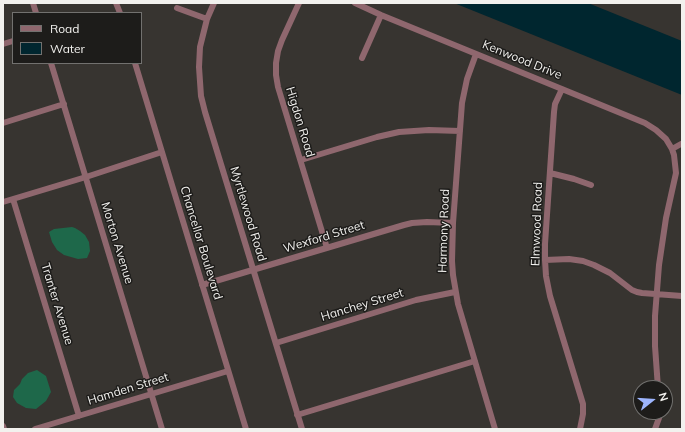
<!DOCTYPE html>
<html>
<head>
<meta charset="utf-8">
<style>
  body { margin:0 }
  #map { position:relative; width:685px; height:432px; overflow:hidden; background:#373430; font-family:Mulish,sans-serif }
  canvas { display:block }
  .frame { position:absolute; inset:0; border:4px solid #f2f1ee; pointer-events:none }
  .legend { position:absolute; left:12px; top:12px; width:130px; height:52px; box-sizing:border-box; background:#1d1c1a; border:1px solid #72716f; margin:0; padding:5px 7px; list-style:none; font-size:12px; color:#f2f1ee }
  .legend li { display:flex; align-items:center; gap:8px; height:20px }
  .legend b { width:20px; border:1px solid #72716f }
  .north { position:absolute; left:633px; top:380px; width:40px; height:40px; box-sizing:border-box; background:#1d1c1a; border:1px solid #72716f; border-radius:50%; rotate:73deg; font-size:11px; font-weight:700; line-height:16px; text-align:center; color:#f2f1ee }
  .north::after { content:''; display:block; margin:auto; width:14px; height:18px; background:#9cb4fd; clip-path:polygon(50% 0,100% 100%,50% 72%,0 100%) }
</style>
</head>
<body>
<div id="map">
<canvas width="685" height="432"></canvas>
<div class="frame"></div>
<ul class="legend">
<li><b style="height:5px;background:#8f676e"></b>Road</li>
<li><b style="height:11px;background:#00262f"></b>Water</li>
</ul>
<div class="north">N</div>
</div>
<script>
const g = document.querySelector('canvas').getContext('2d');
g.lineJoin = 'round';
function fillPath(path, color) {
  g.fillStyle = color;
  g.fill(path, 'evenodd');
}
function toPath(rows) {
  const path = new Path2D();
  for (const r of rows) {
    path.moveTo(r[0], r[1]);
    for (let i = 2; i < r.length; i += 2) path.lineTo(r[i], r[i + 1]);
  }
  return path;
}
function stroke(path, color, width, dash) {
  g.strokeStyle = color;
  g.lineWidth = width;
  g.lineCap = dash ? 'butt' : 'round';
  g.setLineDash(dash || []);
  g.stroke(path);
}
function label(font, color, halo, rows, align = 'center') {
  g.font = font + ' Mulish,sans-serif';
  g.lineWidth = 3;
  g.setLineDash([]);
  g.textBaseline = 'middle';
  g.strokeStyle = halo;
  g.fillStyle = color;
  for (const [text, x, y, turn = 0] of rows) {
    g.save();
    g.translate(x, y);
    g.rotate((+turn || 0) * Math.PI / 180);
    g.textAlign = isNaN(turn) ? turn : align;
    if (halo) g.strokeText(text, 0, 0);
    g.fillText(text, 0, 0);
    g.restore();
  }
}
const green = toPath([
  [72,227,75,228,80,231,85,235,89,242,90,251,87,258,78,259,64,255,57,250,52,242,49,232,54,229],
  [37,370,46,376,51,392,46,401,36,409,26,408,17,403,13,397,14,390,20,384,22,379,28,373]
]);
const water = toPath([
  [454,3,588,3,682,41,682,95]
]);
const minor = toPath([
  [33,3,36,13],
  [116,3,120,13],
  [214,3,207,19,200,47,199,67,201,96,205,112,302,429],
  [299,3,282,40,278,51,276,63,276,75,278,87,327,248],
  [355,3,381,15,645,123,656,130,666,139,672,149,674,155,676,173,666,218,659,265,655,316,655,346,658,388],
  [177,8,207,19],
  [3,44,13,41],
  [476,54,467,79,462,103,453,223,452,261,453,275,458,304,495,429],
  [362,58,381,15],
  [51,63,162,429],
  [135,63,246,429],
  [562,89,555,104,554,112,545,244,545,260,546,276,550,296,583,404,583,414,580,429],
  [3,123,64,104],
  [672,149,681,144],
  [301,160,377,137,399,132,429,130,460,131],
  [550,173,574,179,591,185],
  [13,199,79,416],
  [3,202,86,177,162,152],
  [545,260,569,259,583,261,594,265,610,273,632,290,637,292,642,293,682,296],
  [202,285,404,225,412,223,427,222,453,223],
  [276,343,416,300,455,292],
  [297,415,475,361],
  [3,426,4,429],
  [35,429,228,371],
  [655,429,659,418,660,412]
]);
const streetNames = [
  ["Kenwood Drive",522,60,22],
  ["Higdon Road",300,122,73],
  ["Myrtlewood Road",248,214,73],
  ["Elmwood Road",537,224,-88],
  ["Harmony Road",444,231,-88],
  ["Wexford Street",324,237,-17],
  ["Morton Avenue",117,243,73],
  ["Chancellor Boulevard",201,243,73],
  ["Tranter Avenue",57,304,73],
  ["Hanchey Street",362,305,-17],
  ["Hamden Street",128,389,-17]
];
fillPath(green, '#1e684a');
fillPath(water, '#00262f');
stroke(minor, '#8f676e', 6);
label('12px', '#f2f1ee', '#1d1c1a', streetNames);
</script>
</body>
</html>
